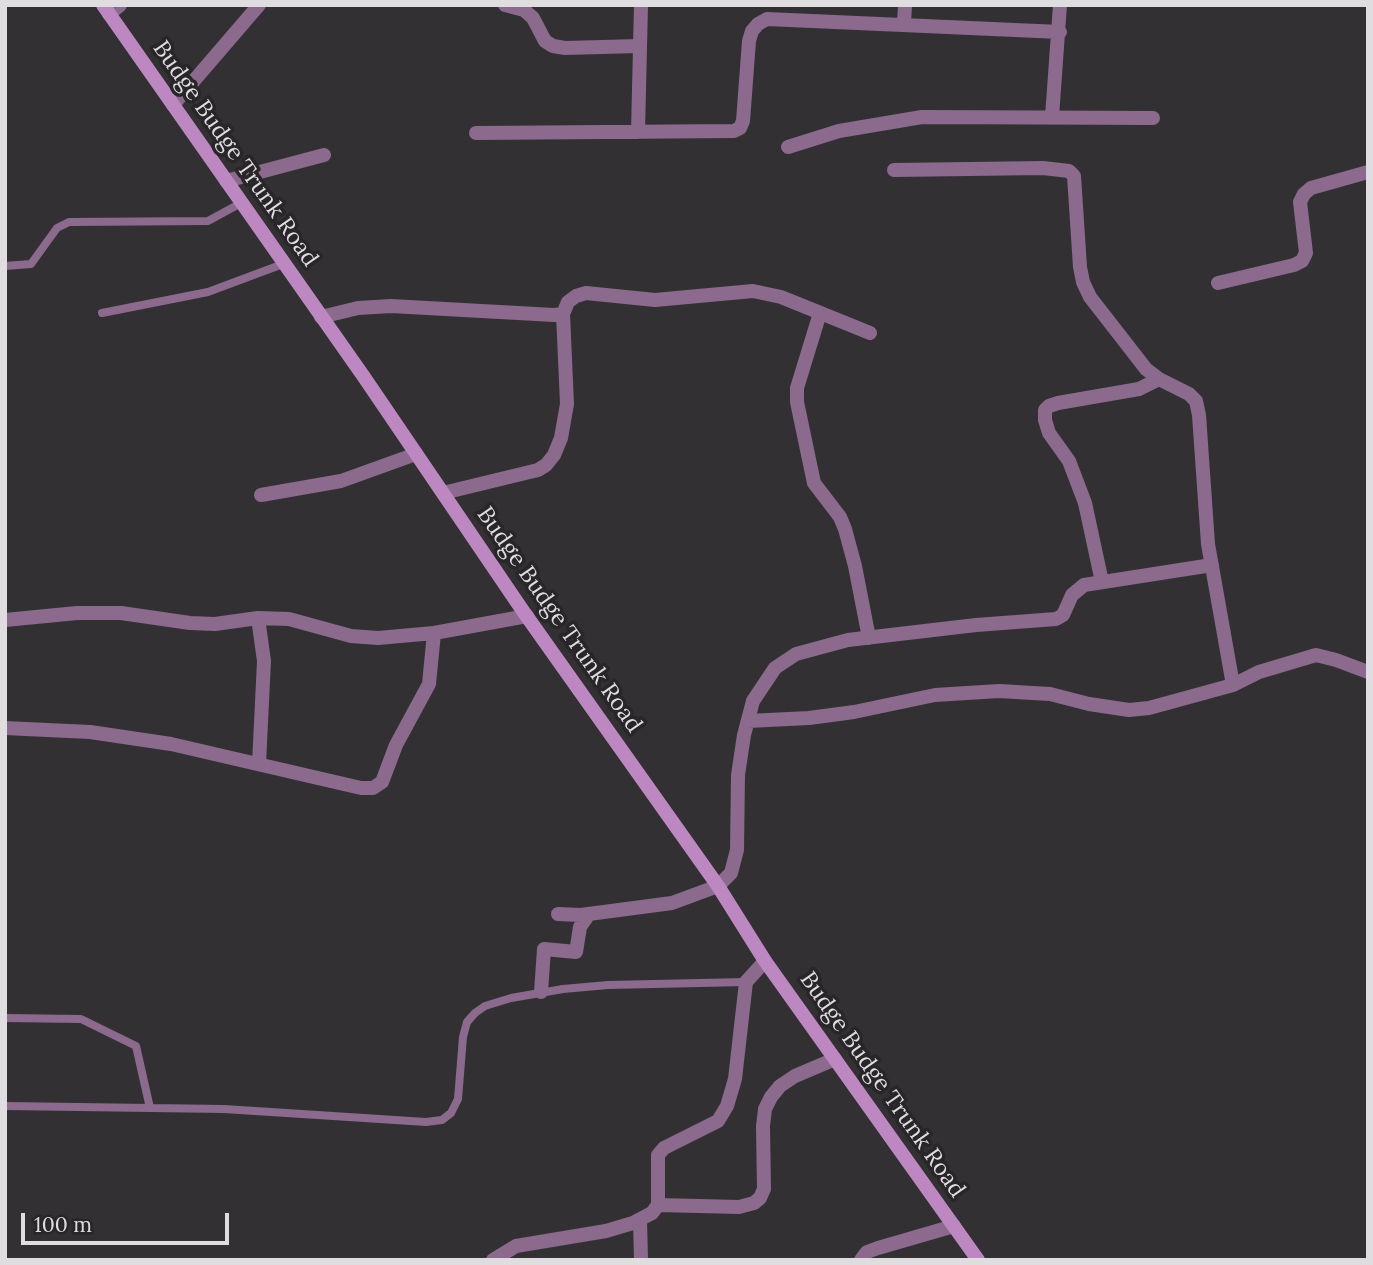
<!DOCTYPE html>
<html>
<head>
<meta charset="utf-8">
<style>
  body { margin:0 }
  #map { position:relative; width:1373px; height:1265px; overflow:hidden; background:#333033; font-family:Lora,serif }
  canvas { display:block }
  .frame { position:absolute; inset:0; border:7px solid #dfdddf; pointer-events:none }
  .scale { position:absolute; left:21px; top:1213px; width:208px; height:32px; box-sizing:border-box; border:4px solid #dfdddf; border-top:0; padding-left:9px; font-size:21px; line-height:24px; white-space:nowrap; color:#dfdddf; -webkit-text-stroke:5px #292629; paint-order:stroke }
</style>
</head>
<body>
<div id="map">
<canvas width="1373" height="1265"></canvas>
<div class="frame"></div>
<div class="scale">100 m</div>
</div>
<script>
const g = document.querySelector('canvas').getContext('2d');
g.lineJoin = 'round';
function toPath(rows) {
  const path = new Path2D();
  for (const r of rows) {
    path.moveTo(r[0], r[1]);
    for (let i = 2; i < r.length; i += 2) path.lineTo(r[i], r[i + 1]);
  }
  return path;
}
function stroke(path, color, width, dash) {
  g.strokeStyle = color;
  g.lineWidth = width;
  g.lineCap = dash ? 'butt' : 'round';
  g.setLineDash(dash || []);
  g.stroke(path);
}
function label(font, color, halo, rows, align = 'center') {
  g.font = font + ' Lora,serif';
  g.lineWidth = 7;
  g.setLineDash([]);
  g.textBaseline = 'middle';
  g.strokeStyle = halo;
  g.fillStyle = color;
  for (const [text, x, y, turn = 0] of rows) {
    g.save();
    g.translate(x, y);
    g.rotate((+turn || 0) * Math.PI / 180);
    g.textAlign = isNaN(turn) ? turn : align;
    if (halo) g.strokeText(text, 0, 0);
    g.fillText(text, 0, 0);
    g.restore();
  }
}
const lane = toPath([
  [5,266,31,264,57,228,69,222,208,221,241,203],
  [102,313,208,292,283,264],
  [5,1018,81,1019,136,1046,150,1108],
  [5,1106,224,1109,426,1122,442,1120,451,1113,458,1099,463,1037,467,1022,475,1013,485,1006,511,998,563,989,608,985,746,982]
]);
const street = toPath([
  [505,5,524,10,533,18,545,41,553,46,565,48,639,46],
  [109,14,120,5],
  [904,24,905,5],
  [173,105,259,5],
  [1052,117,1060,5],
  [638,132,641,5],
  [476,133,734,131,740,128,743,121,749,41,752,31,758,24,767,19,1060,32],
  [788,147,839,131,922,117,1153,118],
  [894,170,1043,168,1069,171,1074,176,1080,267,1083,282,1090,297,1146,369,1159,379,1189,394,1196,401,1199,415,1208,544,1233,685],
  [226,181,324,155],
  [1218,283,1294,265,1302,261,1306,253,1300,202,1304,194,1311,188,1368,172],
  [820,313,797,388,797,402,814,483,840,517,845,529,855,566,869,638],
  [321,317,358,308,391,306,554,315,563,314,568,302,576,296,586,293,655,300,753,291,781,297,870,333],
  [443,493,538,470,546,465,554,455,561,438,567,404,563,314],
  [261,495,341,481,416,454],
  [1102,582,1085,503,1069,461,1049,433,1045,420,1045,410,1049,406,1058,403,1139,389,1159,379],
  [258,618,264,661,259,764],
  [5,620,77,613,121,613,190,623,215,624,258,618,289,619,351,636,378,638,434,633,527,616],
  [748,721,809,718,854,712,935,695,999,691,1050,694,1089,704,1129,710,1149,708,1233,685,1259,672,1316,655,1336,660,1368,672],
  [5,728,90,732,171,744,361,788,373,788,382,782,396,745,429,684,434,633],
  [558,914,581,915,672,903,718,886,731,873,737,850,738,775,744,735,753,701,775,668,796,654,848,640,976,625,1056,619,1063,615,1072,595,1084,585,1212,565],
  [541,992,544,949,576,952,580,927,589,914],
  [658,1205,739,1207,754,1203,760,1198,764,1189,763,1126,765,1109,771,1097,780,1086,795,1076,835,1059],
  [640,1220,641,1260],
  [493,1260,516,1246,606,1231,633,1223,652,1213,658,1205,658,1155,664,1148,718,1121,727,1106,735,1079,746,982,765,961],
  [861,1260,867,1252,878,1248,954,1226]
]);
const secondary = toPath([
  [103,5,364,377,523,611,718,886,765,961,978,1260]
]);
const streetNames = [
  ["Budge Budge Trunk Road",235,154,55],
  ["Budge Budge Trunk Road",559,620,55],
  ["Budge Budge Trunk Road",882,1085,55]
];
stroke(lane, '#8b6a8e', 8);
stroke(street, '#8b6a8e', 14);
stroke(secondary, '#bd88c2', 14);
label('23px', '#dfdddf', '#292629', streetNames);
</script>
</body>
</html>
